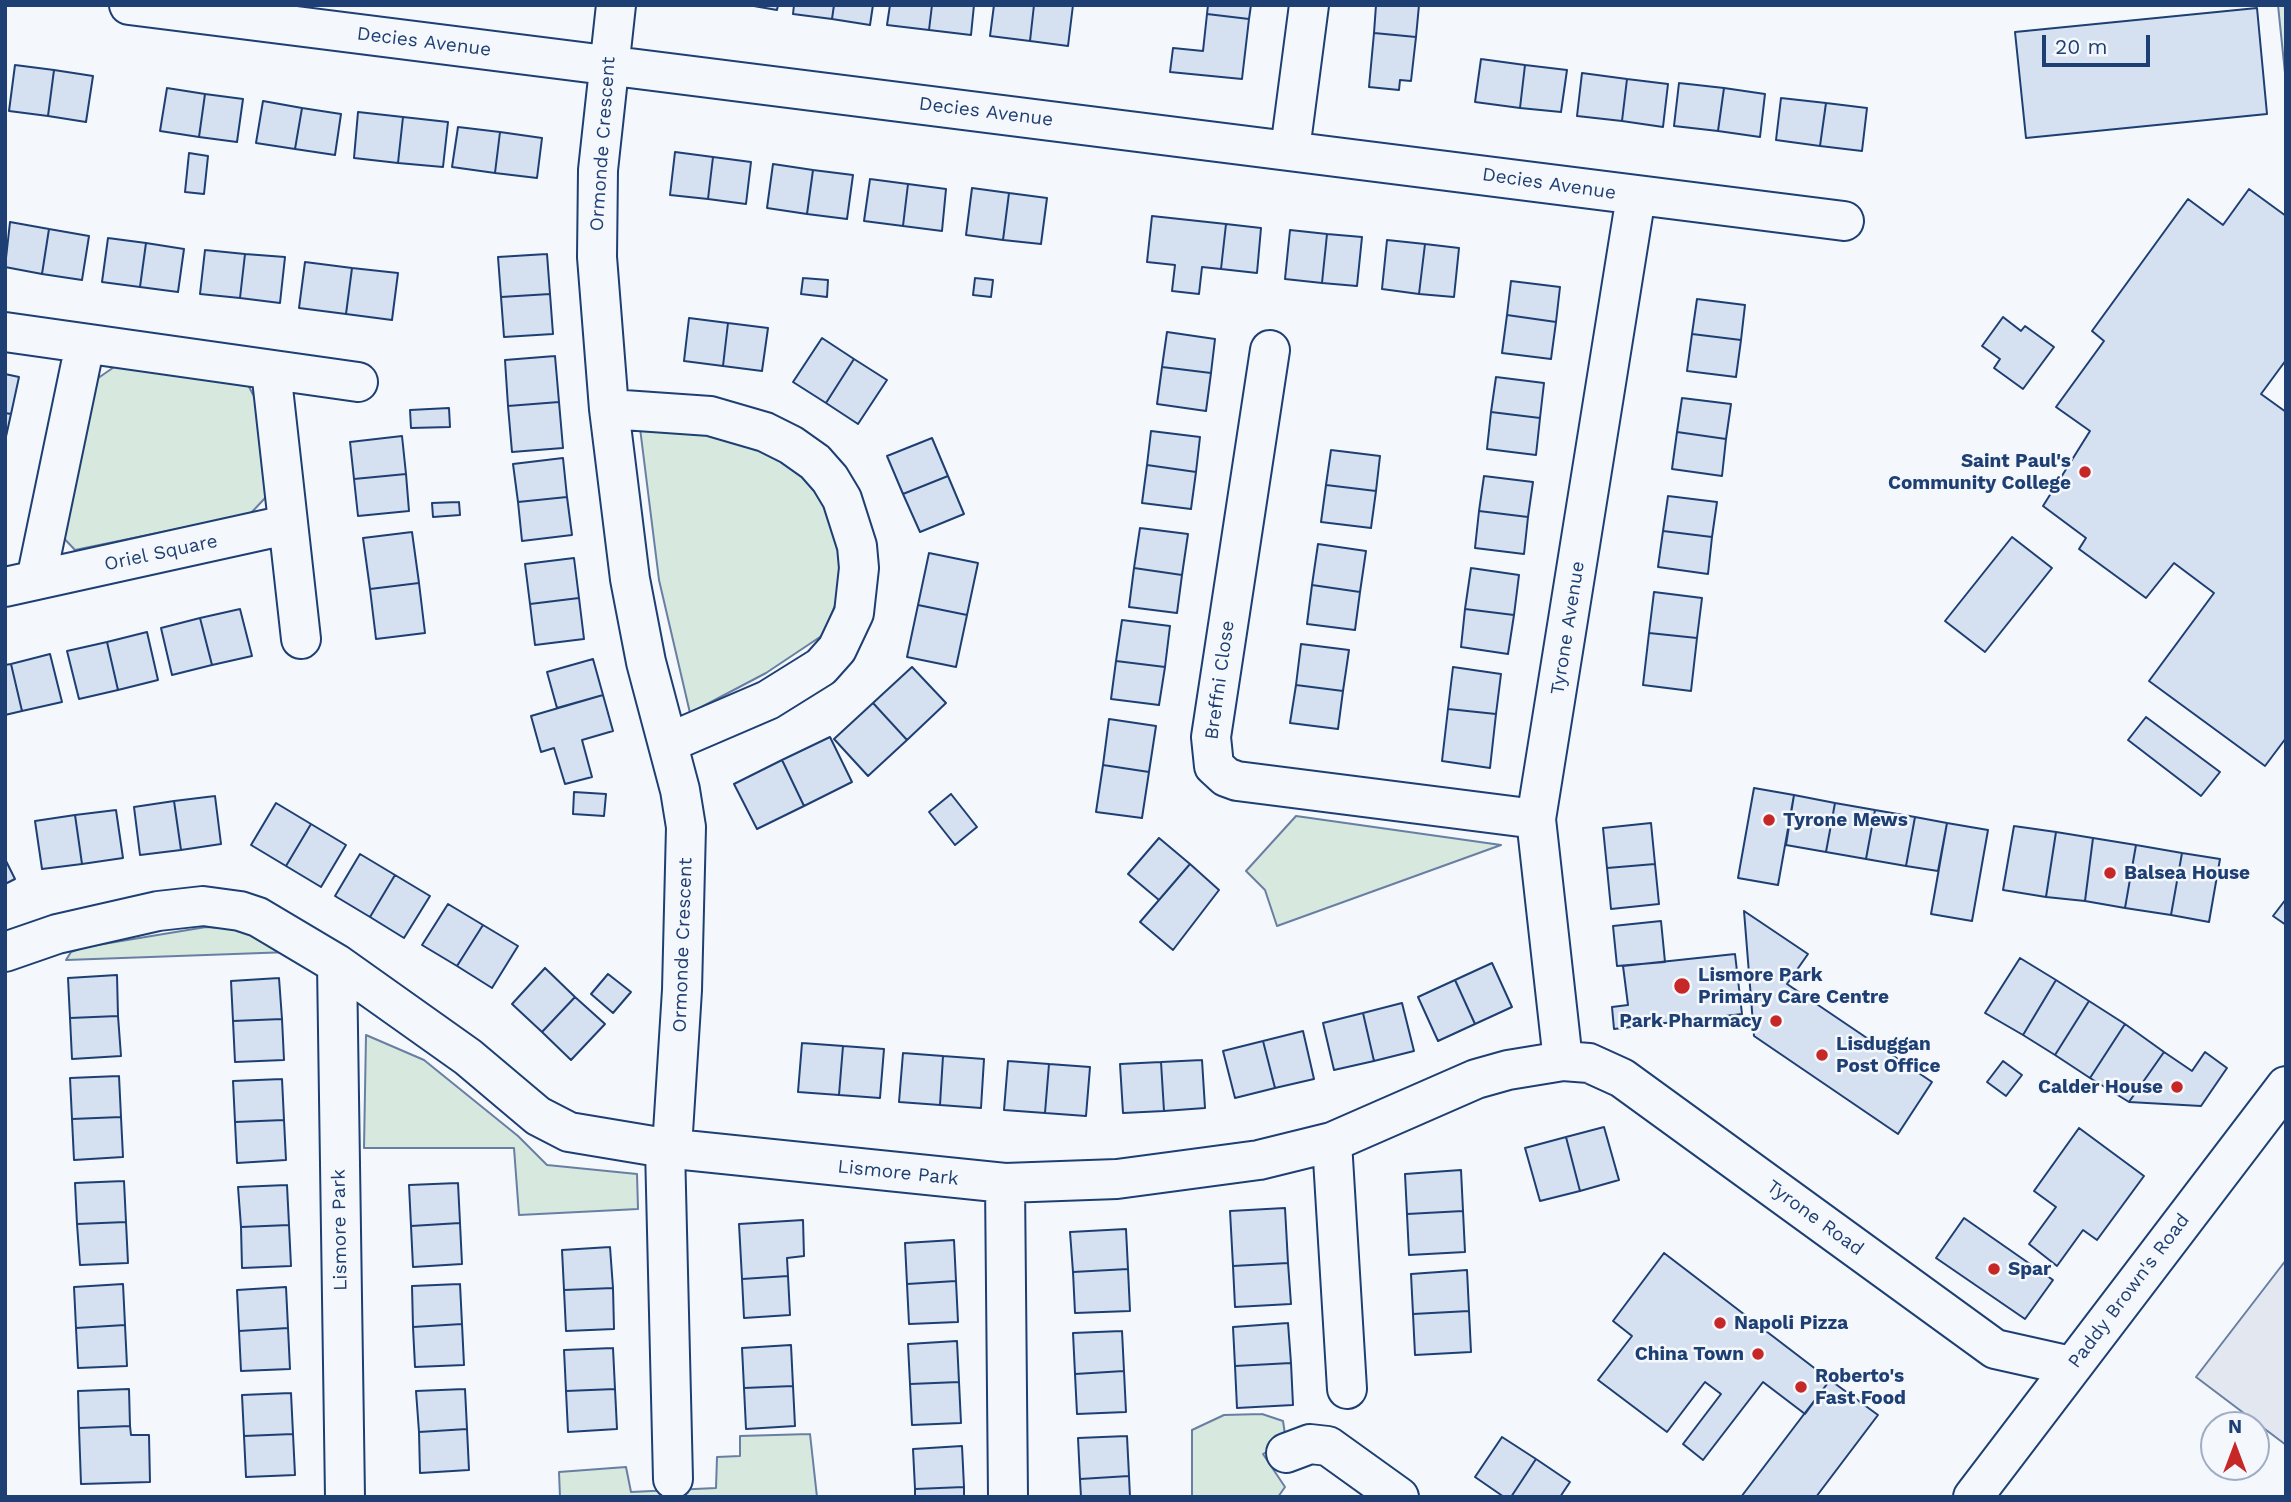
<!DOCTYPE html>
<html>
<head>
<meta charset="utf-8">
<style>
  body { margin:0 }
  #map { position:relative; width:2291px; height:1502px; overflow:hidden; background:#f4f7fb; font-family:"Work Sans",sans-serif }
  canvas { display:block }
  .frame { position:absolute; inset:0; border:7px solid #1d3f73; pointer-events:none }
  .north { position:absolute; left:2200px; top:1411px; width:70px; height:70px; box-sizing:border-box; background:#f4f7fb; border:2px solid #9eadc5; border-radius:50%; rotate:0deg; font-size:19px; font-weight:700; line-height:28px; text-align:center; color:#1d3f73 }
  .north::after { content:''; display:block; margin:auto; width:24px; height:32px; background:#c62828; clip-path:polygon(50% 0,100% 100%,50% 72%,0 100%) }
  .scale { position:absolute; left:2042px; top:35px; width:108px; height:32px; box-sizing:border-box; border:4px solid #1d3f73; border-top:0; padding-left:9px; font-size:21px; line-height:24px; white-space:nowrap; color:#1d3f73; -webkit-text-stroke:5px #f4f7fb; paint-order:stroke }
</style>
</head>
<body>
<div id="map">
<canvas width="2291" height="1502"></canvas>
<div class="frame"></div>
<div class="north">N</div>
<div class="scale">20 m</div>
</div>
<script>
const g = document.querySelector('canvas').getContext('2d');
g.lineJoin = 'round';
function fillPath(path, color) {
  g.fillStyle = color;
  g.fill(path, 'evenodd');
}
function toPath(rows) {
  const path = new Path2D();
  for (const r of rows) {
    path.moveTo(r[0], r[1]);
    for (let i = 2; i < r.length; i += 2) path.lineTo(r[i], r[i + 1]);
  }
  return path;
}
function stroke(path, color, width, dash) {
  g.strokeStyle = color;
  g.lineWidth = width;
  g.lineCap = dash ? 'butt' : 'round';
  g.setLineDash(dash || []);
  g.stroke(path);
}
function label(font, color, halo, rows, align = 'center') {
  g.font = font + ' "Work Sans",sans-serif';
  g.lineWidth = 5;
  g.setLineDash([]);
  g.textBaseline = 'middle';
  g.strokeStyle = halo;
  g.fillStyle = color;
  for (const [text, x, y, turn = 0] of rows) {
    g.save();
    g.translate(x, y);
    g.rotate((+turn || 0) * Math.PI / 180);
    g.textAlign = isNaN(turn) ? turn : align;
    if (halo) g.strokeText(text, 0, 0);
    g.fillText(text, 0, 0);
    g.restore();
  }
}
const green = toPath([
  [2278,5,2286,5,2286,83,2278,5],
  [117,365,247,383,258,404,267,496,250,514,75,550,58,532,91,383,117,365],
  [640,428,732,434,821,483,844,539,842,588,823,635,766,673,690,713,659,580,640,428],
  [1296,816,1501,845,1277,926,1265,890,1246,871,1296,816],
  [206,927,246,929,290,952,66,960,71,952,85,947,206,927],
  [366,1035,424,1060,518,1136,547,1165,637,1174,638,1209,519,1215,514,1148,364,1148,366,1035],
  [1262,1414,1283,1421,1286,1441,1263,1454,1285,1487,1278,1497,1192,1497,1192,1430,1224,1415,1262,1414],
  [810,1434,817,1497,560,1497,559,1472,626,1467,631,1492,716,1488,717,1457,740,1456,740,1436,810,1434]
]);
const parking = toPath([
  [2286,1260,2286,1445,2196,1377,2286,1260]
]);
const building = toPath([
  [748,5,778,5,777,10,748,5],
  [794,5,834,5,832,19,793,14,794,5],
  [834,5,873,5,870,25,832,19,834,5],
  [890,5,932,5,929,30,887,25,890,5],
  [932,5,974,5,971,35,929,30,932,5],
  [994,5,1034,5,1030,41,990,36,994,5],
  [1034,5,1073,5,1068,46,1030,41,1034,5],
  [1208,5,1251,5,1249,19,1207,14,1208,5],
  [1376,5,1419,5,1416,37,1374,33,1376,5],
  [2257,8,2267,114,2026,138,2015,32,2257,8],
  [1207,14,1249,19,1242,79,1170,72,1173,48,1203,51,1207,14],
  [1374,33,1416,37,1411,81,1400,80,1399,90,1369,87,1374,33],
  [1481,59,1525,65,1520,108,1475,102,1481,59],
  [15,65,54,70,48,116,9,111,15,65],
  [1525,65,1567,70,1561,112,1520,108,1525,65],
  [54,70,93,76,86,122,48,116,54,70],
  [1582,73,1627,79,1622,121,1577,116,1582,73],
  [1627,79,1668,84,1663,127,1622,121,1627,79],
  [1679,83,1724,88,1718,131,1674,126,1679,83],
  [167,88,205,94,199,137,160,131,167,88],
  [1724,88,1765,94,1760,137,1718,131,1724,88],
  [205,94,243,99,237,142,199,137,205,94],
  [1781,98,1826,103,1820,146,1776,140,1781,98],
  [263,101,302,108,295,149,256,143,263,101],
  [1826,103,1867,108,1862,151,1820,146,1826,103],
  [302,108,341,114,335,155,295,149,302,108],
  [358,112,403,117,398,163,354,158,358,112],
  [403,117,448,122,443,167,398,163,403,117],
  [458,127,500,132,495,173,452,167,458,127],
  [500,132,542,138,537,178,495,173,500,132],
  [675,152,713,157,708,199,670,195,675,152],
  [189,153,208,156,204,194,185,192,189,153],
  [713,157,751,162,746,204,708,199,713,157],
  [773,164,813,170,807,214,767,208,773,164],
  [813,170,853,175,847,219,807,214,813,170],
  [870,179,908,184,903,226,864,221,870,179],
  [908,184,946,189,942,231,903,226,908,184],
  [972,188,1009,193,1003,240,966,235,972,188],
  [2249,189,2286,216,2286,360,2261,394,2286,412,2286,738,2265,766,2149,681,2214,593,2174,563,2146,598,2079,549,2086,538,2043,506,2090,431,2056,407,2104,341,2092,331,2188,199,2223,225,2249,189],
  [1009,193,1047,198,1041,244,1003,240,1009,193],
  [1152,216,1226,224,1221,269,1202,267,1199,294,1172,291,1175,265,1147,262,1152,216],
  [10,222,49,229,42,274,5,267,10,222],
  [1226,224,1261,228,1257,273,1221,269,1226,224],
  [49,229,89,236,82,280,42,274,49,229],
  [1290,230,1327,234,1322,283,1285,279,1290,230],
  [1327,234,1362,237,1357,286,1322,283,1327,234],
  [108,238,146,243,140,287,102,282,108,238],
  [1387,240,1425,244,1419,294,1382,289,1387,240],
  [146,243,184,249,178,292,140,287,146,243],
  [1425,244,1459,248,1454,297,1419,294,1425,244],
  [205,250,245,254,240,298,200,294,205,250],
  [245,254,285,257,280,303,240,298,245,254],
  [547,254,550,294,501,297,498,257,547,254],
  [305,262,352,268,346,314,299,308,305,262],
  [352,268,398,273,392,320,346,314,352,268],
  [803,278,828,280,827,297,801,294,803,278],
  [975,278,993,280,991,297,973,295,975,278],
  [1511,281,1560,287,1556,322,1507,315,1511,281],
  [550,294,553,334,504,337,501,297,550,294],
  [1697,299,1745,305,1741,340,1692,334,1697,299],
  [1507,315,1556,322,1551,359,1502,353,1507,315],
  [2003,317,2021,331,2025,326,2054,347,2023,389,1994,368,2000,359,1982,346,2003,317],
  [689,318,728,323,723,366,684,361,689,318],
  [728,323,768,328,762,371,723,366,728,323],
  [1167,332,1215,339,1211,373,1162,367,1167,332],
  [1692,334,1741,340,1736,377,1687,371,1692,334],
  [822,338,854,359,826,403,793,382,822,338],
  [555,356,559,402,508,406,505,360,555,356],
  [854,359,887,380,858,424,826,403,854,359],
  [1162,367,1211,373,1206,411,1157,404,1162,367],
  [5,374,19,377,11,414,5,413,5,374],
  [1496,377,1544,383,1540,418,1491,412,1496,377],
  [1682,398,1731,404,1726,439,1677,432,1682,398],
  [559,402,563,448,512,452,508,406,559,402],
  [449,408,450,427,411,428,410,410,449,408],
  [1491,412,1540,418,1536,455,1487,449,1491,412],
  [5,413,11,414,5,441,5,413],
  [1151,431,1200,437,1196,472,1147,465,1151,431],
  [1677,432,1726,439,1722,476,1672,469,1677,432],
  [402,436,406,474,354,479,350,442,402,436],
  [932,438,948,476,903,494,887,456,932,438],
  [1331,450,1380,456,1376,491,1326,485,1331,450],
  [563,458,567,497,518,502,513,464,563,458],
  [1147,465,1196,472,1191,509,1142,503,1147,465],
  [406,474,409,511,358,516,354,479,406,474],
  [948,476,964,514,920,532,903,494,948,476],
  [1484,476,1533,482,1528,517,1479,511,1484,476],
  [1326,485,1376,491,1371,528,1321,522,1326,485],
  [1668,496,1717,502,1712,537,1663,531,1668,496],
  [567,497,572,535,522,541,518,502,567,497],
  [459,502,460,515,433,517,432,503,459,502],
  [1479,511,1528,517,1524,554,1475,548,1479,511],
  [1140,528,1188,534,1182,575,1134,568,1140,528],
  [1663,531,1712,537,1708,574,1658,567,1663,531],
  [412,532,419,583,370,589,363,538,412,532],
  [2012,537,2052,568,1985,652,1945,621,2012,537],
  [1318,544,1366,551,1360,592,1312,585,1318,544],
  [929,553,978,563,967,615,918,605,929,553],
  [574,558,579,598,530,604,525,564,574,558],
  [1134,568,1182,575,1177,613,1129,607,1134,568],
  [1471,568,1519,575,1514,615,1465,609,1471,568],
  [419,583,425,633,376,639,370,589,419,583],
  [1312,585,1360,592,1355,630,1307,624,1312,585],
  [1654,592,1702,598,1697,638,1649,633,1654,592],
  [579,598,584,639,535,645,530,604,579,598],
  [918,605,967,615,956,667,907,657,918,605],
  [240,609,252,656,212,665,200,618,240,609],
  [1465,609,1514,615,1508,654,1461,647,1465,609],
  [200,618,212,665,172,675,161,628,200,618],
  [1122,620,1170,626,1165,667,1116,661,1122,620],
  [147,632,158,680,118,690,107,642,147,632],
  [1649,633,1697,638,1691,691,1643,685,1649,633],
  [107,642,118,690,79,699,67,651,107,642],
  [1301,644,1349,650,1343,691,1296,685,1301,644],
  [50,654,62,702,22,711,11,664,50,654],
  [593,659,603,695,557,708,547,672,593,659],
  [1116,661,1165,667,1159,705,1111,699,1116,661],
  [11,664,22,711,5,715,5,665,11,664],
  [912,667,946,703,907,740,873,703,912,667],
  [1453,667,1501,674,1496,714,1448,709,1453,667],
  [1296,685,1343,691,1338,729,1290,723,1296,685],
  [603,695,613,731,582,740,592,777,565,784,554,748,541,752,531,716,603,695],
  [873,703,907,740,868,776,834,739,873,703],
  [1448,709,1496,714,1490,768,1442,761,1448,709],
  [2146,717,2220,772,2201,796,2128,740,2146,717],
  [1109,719,1156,726,1149,772,1103,765,1109,719],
  [830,737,852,782,804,806,782,760,830,737],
  [782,760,804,806,757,829,734,784,782,760],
  [1103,765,1149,772,1142,818,1096,812,1103,765],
  [1754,788,1794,795,1778,885,1738,878,1754,788],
  [574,792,606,794,604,816,573,814,574,792],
  [951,794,977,827,955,845,929,812,951,794],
  [1794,795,1835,803,1826,852,1786,845,1794,795],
  [215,796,221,844,181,850,174,801,215,796],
  [174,801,181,850,140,855,134,807,174,801],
  [276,803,311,824,286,866,251,845,276,803],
  [1835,803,1875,810,1866,859,1826,852,1835,803],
  [116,810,123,858,82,864,75,815,116,810],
  [1875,810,1915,817,1906,866,1866,859,1875,810],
  [75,815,82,864,42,869,35,821,75,815],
  [1915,817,1947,823,1938,871,1906,866,1915,817],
  [1651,823,1655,864,1607,868,1603,828,1651,823],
  [1947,823,1988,830,1972,921,1931,914,1947,823],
  [311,824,346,845,321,887,286,866,311,824],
  [2014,826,2056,832,2046,897,2003,890,2014,826],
  [2056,832,2093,838,2085,901,2046,897,2056,832],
  [1159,838,1190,864,1159,900,1128,874,1159,838],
  [2093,838,2136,845,2125,908,2085,901,2093,838],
  [2136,845,2182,853,2171,915,2125,908,2136,845],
  [2182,853,2220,859,2209,922,2171,915,2182,853],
  [360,854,395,875,370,917,335,896,360,854],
  [5,859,15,879,5,884,5,859],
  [1190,864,1219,890,1173,950,1140,922,1190,864],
  [1655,864,1659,904,1611,909,1607,868,1655,864],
  [395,875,430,896,404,938,370,917,395,875],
  [2286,899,2286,925,2273,916,2286,899],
  [448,904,483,925,457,966,422,945,448,904],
  [1744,911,1808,954,1787,984,1932,1082,1898,1134,1754,1036,1744,911],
  [1661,921,1665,962,1617,966,1613,926,1661,921],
  [483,925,518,946,492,988,457,966,483,925],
  [1735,954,1742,1014,1614,1029,1612,1007,1628,1005,1623,966,1735,954],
  [2020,958,2056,980,2023,1035,1985,1013,2020,958],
  [1492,963,1512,1007,1475,1024,1455,980,1492,963],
  [545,968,575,997,542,1032,512,1004,545,968],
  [608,974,631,992,613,1013,591,994,608,974],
  [117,975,118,1016,70,1018,68,978,117,975],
  [279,978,282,1019,233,1021,231,981,279,978],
  [1455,980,1475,1024,1438,1041,1418,997,1455,980],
  [2056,980,2089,1001,2055,1055,2023,1035,2056,980],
  [575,997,605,1024,571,1060,542,1032,575,997],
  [2089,1001,2125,1024,2090,1078,2055,1055,2089,1001],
  [1402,1003,1414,1051,1374,1061,1363,1013,1402,1003],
  [1363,1013,1374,1061,1334,1070,1323,1023,1363,1013],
  [118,1016,121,1056,72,1059,70,1018,118,1016],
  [282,1019,284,1060,235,1062,233,1021,282,1019],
  [2125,1024,2164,1052,2129,1102,2090,1078,2125,1024],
  [1303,1031,1314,1079,1275,1088,1263,1041,1303,1031],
  [1263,1041,1275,1088,1235,1098,1223,1051,1263,1041],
  [802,1043,843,1046,839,1095,798,1092,802,1043],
  [843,1046,884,1049,880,1098,839,1095,843,1046],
  [2164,1052,2192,1071,2205,1052,2227,1068,2201,1106,2129,1102,2164,1052],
  [903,1053,943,1056,940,1105,899,1102,903,1053],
  [943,1056,984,1059,981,1108,940,1105,943,1056],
  [1202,1060,1205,1108,1164,1111,1161,1062,1202,1060],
  [1008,1061,1049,1064,1045,1113,1004,1110,1008,1061],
  [2003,1061,2022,1075,2006,1096,1987,1082,2003,1061],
  [1161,1062,1164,1111,1123,1113,1120,1064,1161,1062],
  [1049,1064,1090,1067,1086,1116,1045,1113,1049,1064],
  [119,1076,121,1117,72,1119,70,1078,119,1076],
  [282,1079,284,1120,235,1122,233,1081,282,1079],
  [121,1117,123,1157,74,1160,72,1119,121,1117],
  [284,1120,286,1160,237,1163,235,1122,284,1120],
  [1604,1127,1619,1180,1580,1191,1566,1137,1604,1127],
  [2079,1128,2144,1176,2097,1240,2083,1230,2057,1266,2029,1244,2056,1207,2034,1191,2079,1128],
  [1566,1137,1580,1191,1540,1201,1525,1148,1566,1137],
  [1461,1170,1463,1211,1407,1214,1405,1174,1461,1170],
  [124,1181,126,1222,77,1224,75,1183,124,1181],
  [458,1183,460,1223,411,1226,409,1185,458,1183],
  [287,1185,289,1225,241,1227,238,1187,287,1185],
  [1285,1208,1288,1263,1233,1266,1230,1211,1285,1208],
  [1463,1211,1465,1252,1409,1255,1407,1214,1463,1211],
  [1964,1218,2053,1280,2025,1319,1936,1258,1964,1218],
  [803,1220,804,1256,787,1258,788,1276,742,1279,739,1224,803,1220],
  [126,1222,128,1263,80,1265,77,1224,126,1222],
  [460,1223,462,1264,413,1267,411,1226,460,1223],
  [289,1225,291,1266,242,1268,241,1227,289,1225],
  [1126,1229,1128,1269,1073,1272,1070,1232,1126,1229],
  [954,1240,956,1281,907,1284,905,1243,954,1240],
  [610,1247,613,1288,564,1290,562,1250,610,1247],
  [1664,1253,1830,1380,1805,1414,1763,1382,1703,1460,1683,1444,1721,1394,1705,1382,1667,1432,1598,1380,1632,1336,1613,1321,1664,1253],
  [1288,1263,1291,1304,1235,1307,1233,1266,1288,1263],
  [1128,1269,1130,1311,1075,1313,1073,1272,1128,1269],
  [1467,1270,1469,1311,1413,1314,1411,1274,1467,1270],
  [788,1276,790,1315,744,1318,742,1279,788,1276],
  [956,1281,958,1322,909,1324,907,1284,956,1281],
  [123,1284,125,1325,76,1328,74,1287,123,1284],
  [460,1284,462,1324,413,1327,412,1286,460,1284],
  [286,1287,288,1328,239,1331,237,1290,286,1287],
  [613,1288,614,1329,566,1331,564,1290,613,1288],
  [1469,1311,1471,1352,1415,1355,1413,1314,1469,1311],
  [1288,1323,1291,1363,1235,1366,1233,1327,1288,1323],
  [462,1324,464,1365,415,1367,413,1327,462,1324],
  [125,1325,127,1366,78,1368,76,1328,125,1325],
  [288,1328,290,1369,241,1371,239,1331,288,1328],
  [1122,1331,1124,1371,1075,1374,1073,1333,1122,1331],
  [957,1341,959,1382,910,1384,908,1344,957,1341],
  [791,1345,793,1386,744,1388,742,1348,791,1345],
  [613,1348,615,1389,566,1391,564,1350,613,1348],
  [1291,1363,1293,1405,1237,1408,1235,1366,1291,1363],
  [1124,1371,1126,1412,1077,1414,1075,1374,1124,1371],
  [1830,1380,1878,1415,1816,1497,1741,1497,1830,1380],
  [959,1382,961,1423,912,1425,910,1384,959,1382],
  [793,1386,795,1426,746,1429,744,1388,793,1386],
  [129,1389,130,1426,79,1428,78,1391,129,1389],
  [465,1389,467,1429,419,1432,416,1391,465,1389],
  [615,1389,617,1429,568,1432,566,1391,615,1389],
  [291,1393,293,1434,244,1436,242,1395,291,1393],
  [130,1426,131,1435,149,1435,150,1482,81,1484,79,1428,130,1426],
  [467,1429,469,1470,420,1473,419,1432,467,1429],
  [293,1434,295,1475,246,1477,244,1436,293,1434],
  [1127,1436,1129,1476,1080,1479,1078,1438,1127,1436],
  [1502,1437,1536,1459,1511,1497,1504,1497,1475,1477,1502,1437],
  [962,1446,964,1487,915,1489,913,1449,962,1446],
  [1536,1459,1570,1482,1560,1497,1511,1497,1536,1459],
  [1129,1476,1130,1497,1081,1497,1080,1479,1129,1476],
  [964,1487,964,1497,915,1497,915,1489,964,1487]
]);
const minor = toPath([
  [129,5,1844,221],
  [616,5,598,170,597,257,609,409,630,579,646,662,680,790,686,827,682,990,672,1148],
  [1290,150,1309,5],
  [5,332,358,382],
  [1270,350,1211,737,1214,766,1226,777,1237,781,1536,819],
  [271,370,301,639],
  [609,409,710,416,765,432,791,445,815,462,830,479,842,499,857,546,859,568,854,613,837,649,821,667,768,700,668,743],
  [36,580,85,344],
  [5,587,286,525],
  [5,952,57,934,158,911,203,906,240,911,258,917,337,964,468,1057,538,1116,569,1132,665,1148,1005,1183,1117,1179,1259,1160,1332,1142,1476,1079,1508,1070,1563,1061,1589,1063,1622,1078,1995,1349,2071,1366],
  [337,964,345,1497],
  [1563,1061,1536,819,1636,196],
  [1332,1142,1347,1389],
  [665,1148,673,1479],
  [1005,1183,1008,1497],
  [1286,1453,1310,1444,1328,1446,1399,1497],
  [1973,1497,2286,1086]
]);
const markers = [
  [2085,472,7,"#c62828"],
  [1769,820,7,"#c62828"],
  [2110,873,7,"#c62828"],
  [1682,986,9,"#c62828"],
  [1776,1021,7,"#c62828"],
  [1822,1055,7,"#c62828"],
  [2177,1087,7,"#c62828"],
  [1994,1269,7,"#c62828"],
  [1720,1323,7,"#c62828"],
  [1758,1354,7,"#c62828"],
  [1801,1387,7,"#c62828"]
];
const streetNames = [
  ["Decies Avenue",424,42,7],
  ["Decies Avenue",986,112,7],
  ["Ormonde Crescent",603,144,-86],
  ["Decies Avenue",1549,184,8],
  ["Oriel Square",161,553,-12],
  ["Tyrone Avenue",1568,628,-81],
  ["Breffni Close",1220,680,-82],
  ["Ormonde Crescent",683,945,-88],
  ["Lismore Park",898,1173,6],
  ["Tyrone Road",1815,1218,36],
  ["Lismore Park",340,1230,-91],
  ["Paddy Brown's Road",2129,1291,-53]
];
const poiNames = [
  ["Saint Paul's",2071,461,"right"],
  ["Community College",2071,483,"right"],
  ["Tyrone Mews",1783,820],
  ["Balsea House",2124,873],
  ["Lismore Park",1698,975],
  ["Primary Care Centre",1698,997],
  ["Park Pharmacy",1762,1021,"right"],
  ["Lisduggan",1836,1044],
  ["Post Office",1836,1066],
  ["Calder House",2163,1087,"right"],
  ["Spar",2008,1269],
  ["Napoli Pizza",1734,1323],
  ["China Town",1744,1354,"right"],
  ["Roberto's",1815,1376],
  ["Fast Food",1815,1398]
];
fillPath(green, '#d7e8df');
stroke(green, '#687fa3', 2);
fillPath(parking, '#e3e8f0');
stroke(parking, '#687fa3', 2);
fillPath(building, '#d5e0f0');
stroke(building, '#1d3f73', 2);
stroke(minor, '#1d3f73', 42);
stroke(minor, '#f4f7fb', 38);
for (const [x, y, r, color] of markers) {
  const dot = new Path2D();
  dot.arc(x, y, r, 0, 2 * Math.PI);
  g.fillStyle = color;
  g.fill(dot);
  stroke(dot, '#f4f7fb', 2.5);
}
label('19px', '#1d3f73', '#f4f7fb', streetNames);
label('bold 19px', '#1d3f73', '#f4f7fb', poiNames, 'left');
</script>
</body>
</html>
